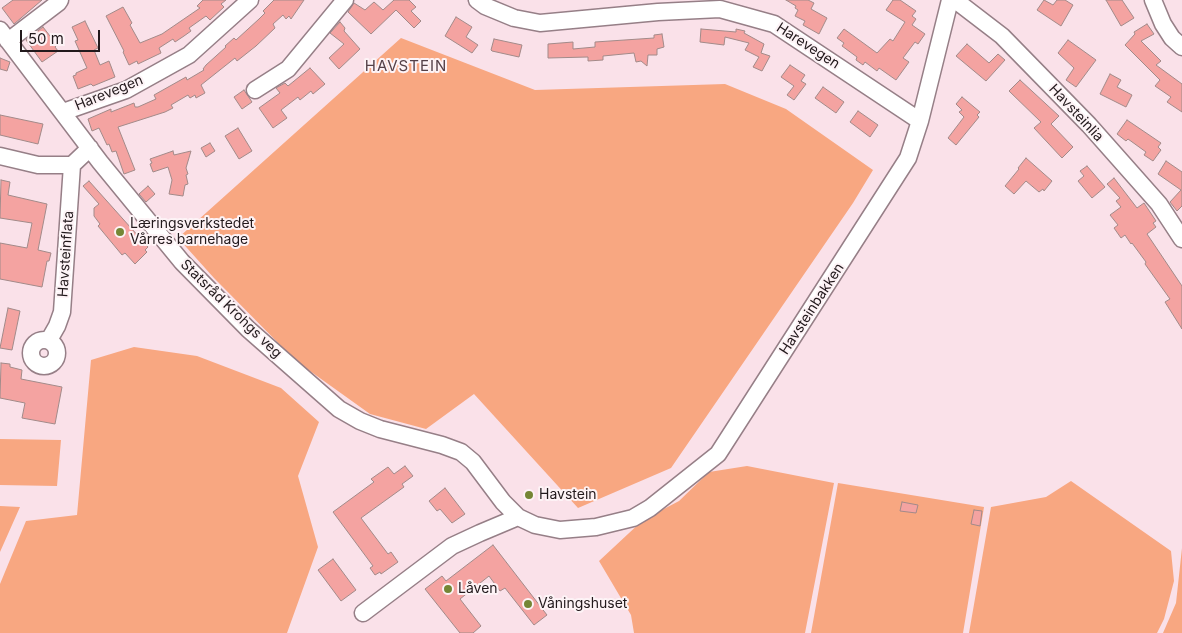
<!DOCTYPE html>
<html>
<head>
<meta charset="utf-8">
<style>
  body { margin:0 }
  #map { position:relative; width:1182px; height:633px; overflow:hidden; background:#fae1e9; font-family:Inter,sans-serif }
  canvas { display:block }
  .scale { position:absolute; left:20px; top:30px; width:80px; height:22px; box-sizing:border-box; border:2px solid #22191c; border-top:0; padding-left:6px; font-size:15px; line-height:18px; white-space:nowrap; color:#22191c; -webkit-text-stroke:4px #fdf3f6; paint-order:stroke }
</style>
</head>
<body>
<div id="map">
<canvas width="1182" height="633"></canvas>
<div class="scale">50 m</div>
</div>
<script>
const g = document.querySelector('canvas').getContext('2d');
g.lineJoin = 'round';
function fillPath(path, color) {
  g.fillStyle = color;
  g.fill(path, 'evenodd');
}
function toPath(rows) {
  const path = new Path2D();
  for (const r of rows) {
    if (r.length === 3) {
      path.moveTo(r[0] + r[2], r[1]);
      path.arc(r[0], r[1], r[2], 0, 2 * Math.PI);
      continue;
    }
    path.moveTo(r[0], r[1]);
    for (let i = 2; i < r.length; i += 2) path.lineTo(r[i], r[i + 1]);
  }
  return path;
}
function stroke(path, color, width, dash) {
  g.strokeStyle = color;
  g.lineWidth = width;
  g.lineCap = dash ? 'butt' : 'round';
  g.setLineDash(dash || []);
  g.stroke(path);
}
function label(font, color, halo, rows, align = 'center') {
  g.font = font + ' Inter,sans-serif';
  g.lineWidth = 4;
  g.setLineDash([]);
  g.textBaseline = 'middle';
  g.strokeStyle = halo;
  g.fillStyle = color;
  for (const [text, x, y, turn = 0] of rows) {
    g.save();
    g.translate(x, y);
    g.rotate((+turn || 0) * Math.PI / 180);
    g.textAlign = isNaN(turn) ? turn : align;
    if (halo) g.strokeText(text, 0, 0);
    g.fillText(text, 0, 0);
    g.restore();
  }
}
const green = toPath([
  [401,38,535,90,725,84,786,109,873,170,853,203,671,468,578,508,474,394,426,429,370,414,296,361,214,278,178,238],
  [134,347,197,356,281,388,319,422,298,476,318,547,287,633,0,633,0,584,26,521,77,515,91,360],
  [0,439,61,440,57,486,0,485],
  [747,466,834,483,805,633,634,633,631,615,599,561,643,520,679,501,709,472],
  [1071,481,1171,551,1174,581,1164,619,1157,633,969,633,991,507,1046,497],
  [838,483,984,507,963,633,811,633],
  [0,506,20,507,0,552],
  [1182,548,1182,633,1163,633,1176,603]
]);
const building = toPath([
  [13,0,42,0,14,24,2,8,13,0],
  [203,0,226,0,221,4,224,7,210,20,206,16,189,28,191,31,184,36,175,42,173,39,159,48,161,53,138,64,137,61,129,65,123,52,124,51,106,16,123,7,132,23,130,25,140,43,162,34,200,8,197,6,203,0],
  [274,0,304,0,291,19,289,16,286,19,283,15,273,24,275,28,256,46,237,61,235,58,201,85,205,93,196,98,195,95,190,98,188,95,171,105,173,108,165,112,118,127,135,170,124,174,116,151,112,152,109,144,107,145,99,128,92,131,88,119,111,109,111,112,134,103,135,107,138,107,156,99,154,95,186,77,187,80,204,70,203,69,206,65,226,47,225,46,234,38,236,40,259,19,265,13,263,11,274,0],
  [394,0,409,0,416,7,411,11,421,21,414,28,396,10,371,34,348,12,354,3,365,10,374,2,383,10,394,0],
  [786,0,808,0,814,3,811,9,827,18,819,34,803,25,805,21,795,16,798,10,795,8,796,6,786,0],
  [893,0,900,0,916,11,912,16,916,19,912,25,925,34,918,44,915,42,903,58,909,62,896,80,879,68,877,71,865,62,863,65,856,60,857,57,842,46,844,43,837,38,844,29,877,53,890,39,893,41,905,22,886,10,893,0],
  [1044,0,1053,5,1057,0,1065,0,1073,5,1061,26,1037,10,1044,0],
  [1106,0,1122,0,1134,18,1121,26,1106,0],
  [456,17,472,27,466,37,478,45,472,53,445,36,456,17],
  [85,21,98,48,94,50,100,65,109,61,115,77,93,86,91,84,78,89,73,76,76,75,76,73,87,68,75,41,78,40,72,27,85,21],
  [340,22,345,28,344,31,360,49,339,69,329,58,344,44,330,33,340,22],
  [1147,24,1154,34,1141,41,1161,61,1156,65,1182,84,1182,112,1167,102,1171,97,1155,86,1160,80,1125,45,1135,34,1134,32,1147,24],
  [43,27,57,45,55,47,58,51,42,62,26,40,43,27],
  [701,29,736,32,736,29,745,31,744,33,764,44,761,53,770,56,762,71,753,67,759,57,745,50,749,43,725,37,724,45,700,42,701,29],
  [662,34,664,47,657,49,657,55,648,55,647,66,641,61,636,62,634,53,603,56,603,60,588,61,588,57,548,58,548,44,573,42,573,49,595,47,595,42,654,38,654,35,662,34],
  [494,39,522,45,519,57,492,51,491,50,494,39],
  [1068,40,1096,60,1076,87,1066,80,1074,68,1058,53,1068,40],
  [967,44,989,63,998,54,1005,60,986,81,956,56,967,44],
  [0,58,10,62,7,71,0,69,0,58],
  [790,65,805,75,801,81,806,84,794,100,787,95,794,86,781,77,790,65],
  [310,68,325,84,313,94,311,91,300,100,298,97,281,110,287,118,273,128,259,108,280,93,276,88,285,83,288,86,310,68],
  [1110,74,1121,80,1117,87,1132,95,1126,107,1100,94,1110,74],
  [1020,80,1059,116,1051,124,1073,147,1062,158,1034,128,1041,122,1009,91,1020,80],
  [823,87,844,102,836,113,815,98,823,87],
  [244,90,252,102,242,109,234,97,244,90],
  [962,97,980,112,977,115,979,117,956,145,948,138,964,117,959,112,962,110,956,104,962,97],
  [858,111,878,125,870,137,850,122,858,111],
  [0,115,43,124,38,144,0,135,0,115],
  [1127,120,1161,143,1158,147,1161,150,1153,161,1144,155,1146,152,1128,139,1126,141,1117,134,1127,120],
  [238,128,252,151,239,159,225,136,238,128],
  [210,143,215,151,206,157,201,148,210,143],
  [173,151,174,155,191,151,186,168,188,174,186,175,188,184,185,185,183,196,169,194,172,180,168,167,153,172,150,164,152,163,150,159,173,151],
  [1026,158,1052,181,1044,191,1043,189,1039,192,1026,181,1014,194,1005,186,1019,169,1018,168,1026,158],
  [1166,161,1182,172,1182,206,1177,211,1170,202,1181,190,1158,174,1166,161],
  [1087,166,1105,187,1092,198,1078,181,1084,176,1080,171,1087,166],
  [1114,178,1137,208,1144,203,1156,221,1153,223,1156,227,1147,234,1182,286,1182,329,1165,302,1170,299,1145,264,1146,262,1132,243,1131,244,1125,235,1121,238,1114,228,1118,225,1110,215,1121,207,1116,201,1120,198,1107,184,1114,178],
  [1,180,10,182,8,195,47,204,38,250,51,253,49,261,47,261,42,287,0,279,0,243,27,248,32,223,0,218,1,180],
  [89,181,148,247,145,250,147,252,135,264,125,253,122,255,98,226,100,224,94,216,94,208,99,204,83,186,89,181],
  [148,186,155,194,146,202,139,194,148,186],
  [8,308,20,311,12,350,0,348,8,308],
  [1,363,10,364,10,367,22,370,21,379,62,387,55,424,22,418,25,403,0,398,1,363],
  [405,466,413,476,402,484,404,487,361,518,388,554,391,552,398,562,381,574,380,572,375,575,370,568,373,566,333,512,374,482,371,479,388,467,394,474,405,466],
  [445,488,465,514,452,523,440,509,437,511,429,501,445,488],
  [902,502,918,505,916,513,900,511,902,502],
  [974,510,982,511,980,526,971,524,974,510],
  [493,545,547,615,534,625,505,588,500,591,489,576,460,599,481,626,473,633,460,633,425,589,442,576,446,581,493,545],
  [333,559,356,590,341,601,318,570,333,559]
]);
const minor = toPath([
  [477,0,485,6,514,18,540,23,658,12,720,9,774,24,920,121],
  [955,0,1002,36,1089,125,1159,204,1182,239],
  [1153,0,1163,24,1172,38,1182,47],
  [0,30,100,162,182,262,248,329,339,409,360,421,380,429,442,445,461,452,473,462,503,502,518,517],
  [8,41,58,3,60,0],
  [255,90,288,69,345,0],
  [63,112,126,90,189,55,250,0],
  [0,156,38,165,72,165,90,148],
  [44,353,13],
  [49,340,57,326,62,312,72,165],
  [363,613,452,546,480,533,518,517,535,525,560,530,596,527,633,518,650,508,718,454,908,158,920,121,950,0]
]);
const markers = [
  [120,232,5,"#758635"],
  [529,495,5,"#758635"],
  [448,589,5,"#758635"],
  [528,604,5,"#758635"]
];
const streetNames = [
  ["Harevegen",808,46,33],
  ["Harevegen",109,93,-22],
  ["Havsteinlia",1076,113,47],
  ["Havsteinflata",66,254,-86],
  ["Statsråd Krohgs veg",231,309,44],
  ["Havsteinbakken",812,309,-57]
];
const poiNames = [
  ["Læringsverkstedet",130,224],
  ["Vårres barnehage",130,240],
  ["Havstein",539,495],
  ["Låven",458,589],
  ["Våningshuset",538,604]
];
const neighbourhoodNames = [
  ["HAVSTEIN",406,66]
];
fillPath(green, '#f8a781');
fillPath(building, '#f4a3a1');
stroke(building, '#a28a89', 1);
stroke(minor, '#967f87', 19);
stroke(minor, '#fff', 16);
for (const [x, y, r, color] of markers) {
  const dot = new Path2D();
  dot.arc(x, y, r, 0, 2 * Math.PI);
  g.fillStyle = color;
  g.fill(dot);
  stroke(dot, '#fdf3f6', 2);
}
label('14px', '#22191c', '#fdf3f6', streetNames);
label('14px', '#22191c', '#fdf3f6', poiNames, 'left');
g.letterSpacing = '1px';
label('15px', '#554148', '#fdf3f6', neighbourhoodNames);
g.letterSpacing = '0px';
</script>
</body>
</html>
